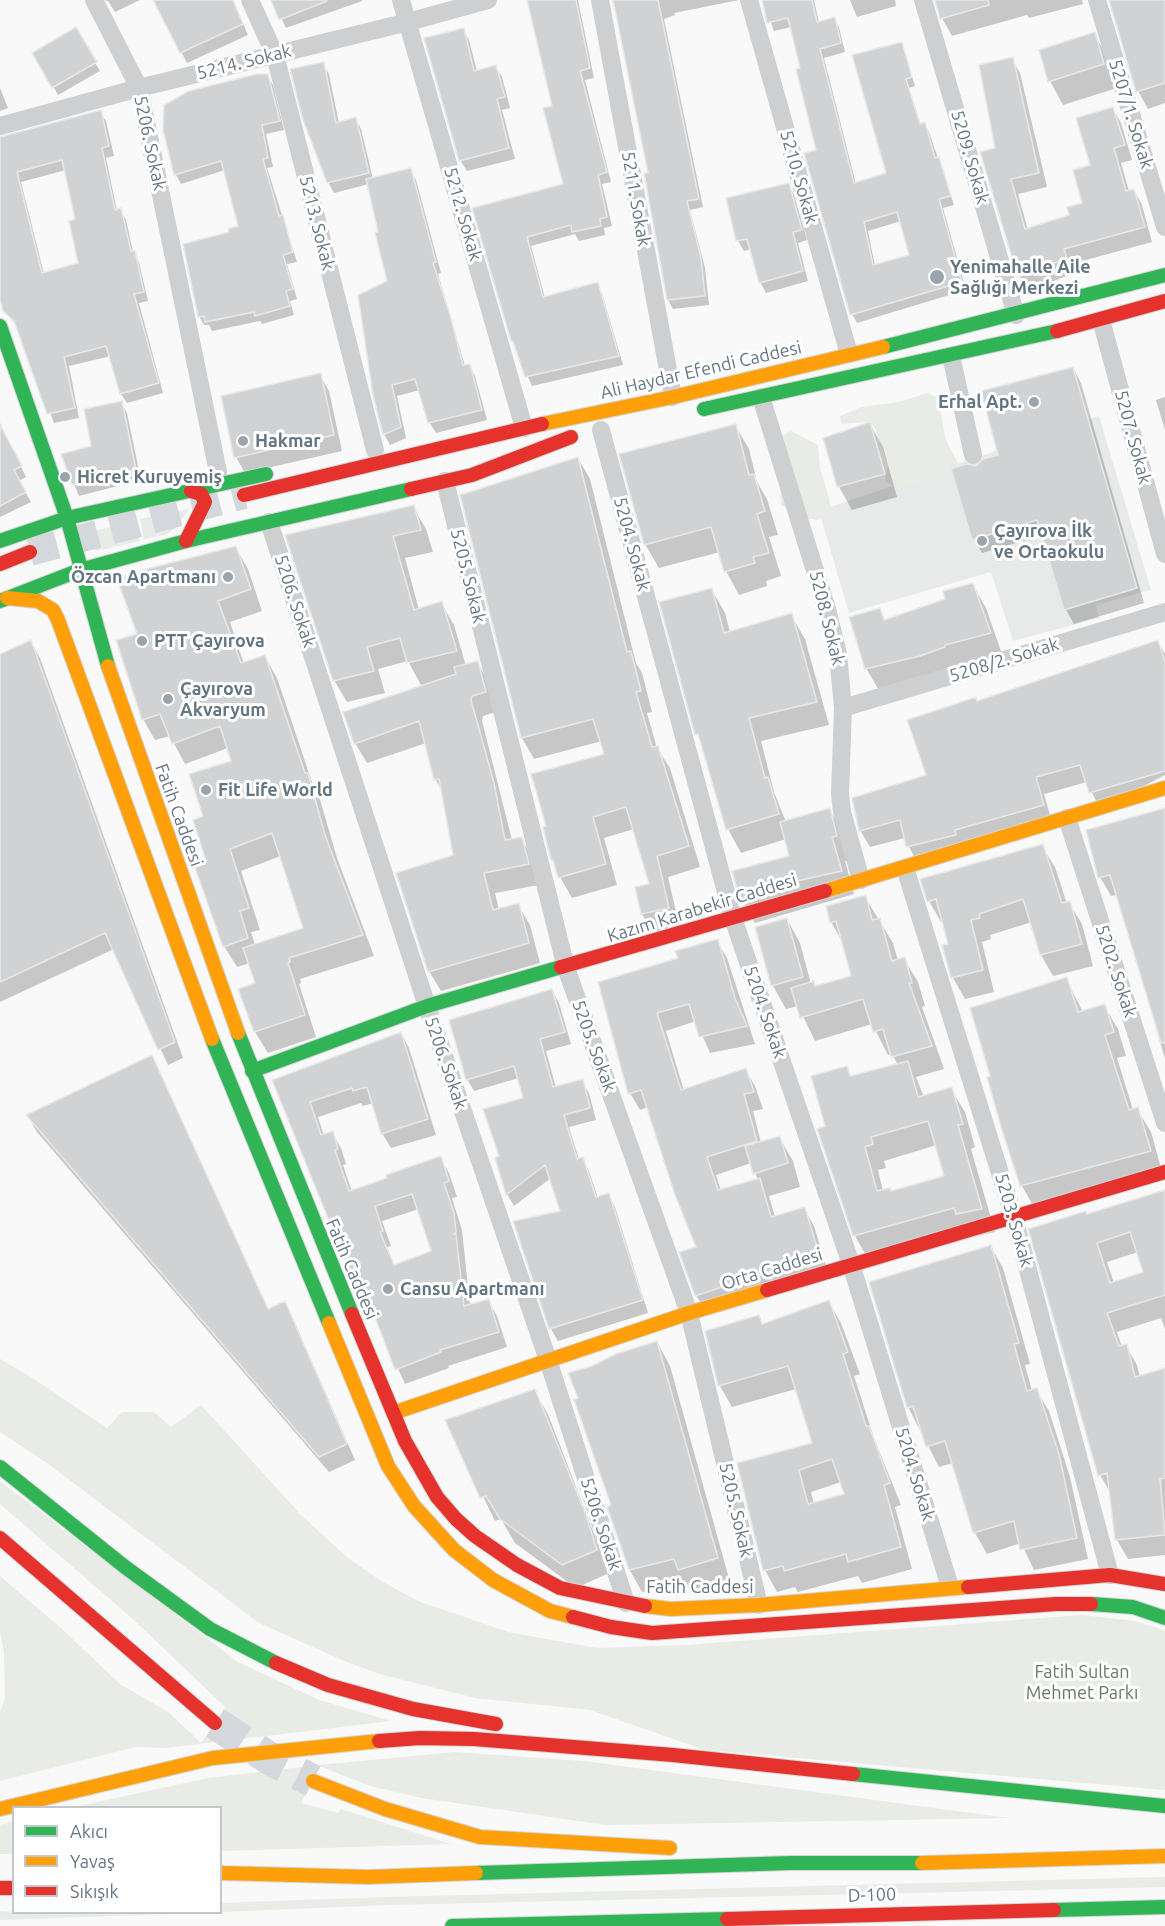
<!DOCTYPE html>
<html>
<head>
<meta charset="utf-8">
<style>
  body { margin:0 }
  #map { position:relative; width:1165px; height:1926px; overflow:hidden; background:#f9f9f9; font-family:Ubuntu,sans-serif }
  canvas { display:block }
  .legend { position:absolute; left:12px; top:1806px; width:210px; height:108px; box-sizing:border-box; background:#fff; border:2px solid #c1c8cd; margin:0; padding:8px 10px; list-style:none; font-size:18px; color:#657683 }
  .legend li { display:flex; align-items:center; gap:12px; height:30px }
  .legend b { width:30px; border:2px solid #c1c8cd }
</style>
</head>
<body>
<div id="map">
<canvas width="1165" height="1926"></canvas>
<ul class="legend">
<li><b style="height:8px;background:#30b455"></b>Akıcı</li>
<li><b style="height:8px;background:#ff9f0a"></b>Yavaş</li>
<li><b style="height:8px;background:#e5322d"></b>Sıkışık</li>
</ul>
</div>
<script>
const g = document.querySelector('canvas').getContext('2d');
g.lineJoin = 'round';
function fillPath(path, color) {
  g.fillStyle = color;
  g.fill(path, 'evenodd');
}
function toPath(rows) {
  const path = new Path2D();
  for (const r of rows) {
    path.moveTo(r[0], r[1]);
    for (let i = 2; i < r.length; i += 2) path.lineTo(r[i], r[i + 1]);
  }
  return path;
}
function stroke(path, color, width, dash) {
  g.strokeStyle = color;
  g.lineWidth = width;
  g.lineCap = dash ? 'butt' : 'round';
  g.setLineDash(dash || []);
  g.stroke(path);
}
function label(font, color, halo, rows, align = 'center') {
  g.font = font + ' Ubuntu,sans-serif';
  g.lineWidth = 6;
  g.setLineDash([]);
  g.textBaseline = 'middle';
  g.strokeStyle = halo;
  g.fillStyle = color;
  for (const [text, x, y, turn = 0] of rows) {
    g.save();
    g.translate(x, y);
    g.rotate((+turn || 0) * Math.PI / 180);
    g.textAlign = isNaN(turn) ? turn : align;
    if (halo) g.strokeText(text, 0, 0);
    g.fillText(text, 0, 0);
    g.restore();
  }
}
const built = toPath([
  [1099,416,1151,590,1096,605,1099,618,1013,641,991,572,849,613,819,511]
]);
const green = toPath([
  [927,393,941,399,939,405,946,440,959,465,943,478,935,480,927,478,903,488,895,487,885,481,888,465,874,426,865,422,841,424,840,416,862,407,899,402],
  [791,431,818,445,820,468,832,510,825,518,818,520,804,518,781,505,778,438],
  [189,509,175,529,165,535,144,539,140,519],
  [135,521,140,541,96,551,90,532],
  [0,1359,31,1377,107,1428,122,1412,154,1412,171,1427,201,1405,303,1517,348,1558,383,1582,418,1601,508,1632,597,1648,687,1645,1082,1615,1135,1621,1157,1628,1165,1631,1165,1790,705,1750,590,1710,475,1698,383,1675,344,1661,259,1623,47,1463,0,1432],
  [0,1481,238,1662,319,1700,391,1721,166,1748,136,1747,0,1781,0,1713,5,1698,4,1651,0,1633,0,1576,62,1629,120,1684,168,1712,201,1743,226,1708,135,1621,0,1504],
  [455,1752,584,1761,1009,1818,605,1825,422,1798,370,1786,319,1766,301,1803,338,1813,341,1809,451,1844,221,1851,220,1808,70,1808,208,1778,319,1765],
  [13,1821,13,1854,0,1854,0,1825],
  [1165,1877,1165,1887,389,1905,220,1912,221,1903,387,1897],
  [0,1911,14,1912,200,1913,0,1920]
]);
const shadow = toPath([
  [104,0,140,0,115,12,108,1],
  [155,0,233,0,248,35,187,63],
  [273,0,362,0,362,1,286,28],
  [531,0,578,0,594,78,585,80,611,182,602,184,612,226,604,228,605,235,579,241,575,234,531,246,545,298,597,284,602,293,623,365,532,386,512,341,474,209,564,185,554,107],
  [614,0,739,0,674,13,675,15,664,19,703,207,690,210,705,268,709,305,673,309,668,300,649,174],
  [763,0,814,0,819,23,834,19,839,27,845,52,824,58,856,184,887,174,901,43,915,86,909,88,921,125,924,124,929,132,954,205,943,208,966,290,857,323,852,314,791,27,774,31],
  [901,221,911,256,875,266,868,231],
  [850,0,895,0,896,6,857,17],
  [936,0,1082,0,1083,4,1029,18,1027,15,952,36,942,18],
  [1109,0,1165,0,1165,103,1148,109,1138,91],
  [76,29,100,71,58,95,34,53],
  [463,30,469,40,477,71,495,66,502,77,510,108,502,110,515,159,467,171,460,160],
  [1094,34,1108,58,1117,88,1063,105,1050,81],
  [1012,59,1020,73,1047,187,1018,194,1028,230,1071,216,1084,204,1092,166,1113,109,1121,123,1132,160,1121,163,1129,191,1134,190,1142,205,1152,242,1071,264,1074,273,1028,291,1020,277,981,153,997,149],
  [323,64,329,74,339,124,356,119,361,129,373,179,410,170,416,180,441,273,438,274,465,366,469,365,475,376,487,420,436,433,430,423,420,390,397,396,406,438,390,445,384,434,389,282,369,184,334,193,328,182],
  [267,76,273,85,284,130,266,134,273,167,267,168,297,262,287,264,297,299,290,301,294,315,262,324,260,321,212,331,209,325,204,325,199,316,230,233,240,227,225,170,181,184,176,175,165,130],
  [0,88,8,108,0,111],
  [100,112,106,121,114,156,106,158,117,211,120,210,126,220,133,252,139,262,148,301,139,303,163,393,127,403,121,394,111,356,69,366,79,418,54,423,18,328,5,311,0,296,0,138],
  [66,170,77,220,80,264,44,274,21,182],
  [788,184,794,195,807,240,798,243,808,281,766,293,760,282,752,249,744,251,738,241,728,199],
  [1073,368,1081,383,1144,603,1074,624,1066,610,1043,535,982,553,974,539,976,467,1000,456],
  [320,375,329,391,342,451,245,473,236,457],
  [1165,397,1165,430,1156,400],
  [121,402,127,413,141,480,79,496,62,455,93,447],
  [0,423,26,477,19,481,31,502,0,517],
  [870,424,883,447,897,497,852,510,839,487,825,439],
  [735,425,749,449,757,482,767,499,778,535,769,537,781,576,766,581,767,586,739,595,726,571,720,552,659,568,645,544],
  [578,458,590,479,636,663,642,673,652,712,647,713,657,748,670,768,700,867,668,877,680,929,654,935,642,914,636,888,651,885,634,829,604,838,617,885,572,898,560,877,552,860,606,755,602,741,534,759,522,738,462,496],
  [413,507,426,529,433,552,405,558,419,610,441,603,454,625,466,666,477,662,489,683,496,712,483,716,482,721,512,840,521,838,533,859,539,885,495,893,499,910,518,905,530,925,540,963,441,991,429,971,455,856,443,793,436,780,426,743,367,763,355,743,422,687,408,661,378,669,385,693,347,702,334,680,287,536],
  [236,548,248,569,262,611,230,622,244,664,265,657,277,678,313,785,319,796,337,858,374,956,300,979,301,983,299,984,316,1037,268,1053,255,1032,240,990,257,984,250,963,237,967,224,946,208,862,204,817,233,762,228,748,185,764,170,736,155,740,143,719,139,635],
  [281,856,305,929,255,945,251,932,260,930,241,871],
  [972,584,986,608,1003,657,880,692,866,668,879,609,886,621,947,600],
  [712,590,725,613,730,632,791,615,805,639,829,725,761,741,774,792,786,822,829,809,843,833,850,860,845,861,854,894,755,923,741,899,791,857,786,839,741,853,728,829,703,745,697,734],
  [31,642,40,658,183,1058,168,1065,114,949,0,1002,0,656],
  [1158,642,1165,654,1165,775,1100,809,1087,782,1044,794,1052,822,917,863,905,838,870,847,860,830,928,776,977,702],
  [1165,809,1165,1059,1117,895,1111,896,1100,877],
  [1042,846,1055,867,1067,904,1069,903,1082,924,1093,966,1053,976,1041,955,1032,922,990,935,991,939,982,942,994,992,965,999,953,978,944,946,950,945,944,922,941,922,929,901],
  [865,897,893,943,898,961,904,959,918,982,925,1006,922,1007,944,1069,916,1077,924,1097,951,1089,965,1112,975,1147,971,1149,995,1232,868,1259,855,1236,819,1130,827,1127,847,1068,852,1077,898,1065,892,1054,888,1055,872,1024,815,1041,798,1006,786,1009,773,986,756,928,787,919,800,943,811,984,816,988,852,977,843,943,831,922],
  [937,1145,946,1177,891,1192,883,1191,878,1170,886,1168,884,1161],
  [717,941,727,958,755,1044,710,1053,696,1021,666,1031,684,1091,745,1069,755,1086,763,1109,753,1111,761,1143,779,1137,793,1161,800,1187,769,1196,775,1217,804,1209,814,1226,828,1272,706,1312,696,1295,698,1248,648,1107,640,1110,630,1093,600,983,680,959],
  [751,1163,758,1180,721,1191,716,1175],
  [1066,979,1083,1012,1104,1006,1118,1029,1126,1056,1117,1058,1133,1110,1137,1109,1151,1132,1163,1175,1035,1209,1022,1186,1002,1127],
  [552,991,559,1003,571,1044,546,1051,556,1088,582,1081,589,1093,596,1120,569,1127,579,1160,582,1158,589,1171,598,1198,608,1195,615,1207,648,1313,558,1341,551,1329,515,1222,562,1212,551,1178,514,1206,507,1194,500,1156,525,1100,519,1078,474,1091,467,1079],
  [401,1033,409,1048,436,1135,391,1148,382,1133,373,1103,363,1106,361,1103,318,1117,324,1136,332,1133,341,1148,346,1164,343,1165,352,1192,440,1158,449,1173,457,1197,452,1198,462,1230,470,1306,488,1300,497,1316,507,1347,448,1366,449,1368,405,1384,326,1212,274,1081],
  [419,1209,433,1252,395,1266,387,1247,391,1246,382,1221],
  [152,1057,269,1310,284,1303,293,1318,355,1460,329,1472,37,1132,28,1116],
  [1165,1197,1165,1329,1161,1318,1117,1332,1122,1347,1126,1346,1137,1365,1140,1377,1165,1369,1165,1555,1128,1559,1117,1540,1110,1492,1099,1473,1087,1216],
  [1138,1252,1145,1273,1114,1283,1107,1262],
  [991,1247,1003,1268,1030,1364,1025,1365,1032,1391,1036,1390,1049,1411,1070,1477,1088,1559,1034,1570,1021,1543,987,1554,975,1533,953,1463,939,1467,908,1407],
  [829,1302,841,1323,860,1374,854,1376,874,1438,901,1505,895,1507,912,1569,862,1583,858,1576,798,1592,795,1587,777,1592,765,1570,739,1464,814,1444,796,1389,732,1407,720,1386,707,1332,758,1317,763,1325],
  [841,1482,846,1495,814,1504,811,1492],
  [657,1342,670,1366,730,1582,692,1593,686,1583,642,1592,628,1567,609,1508,613,1506],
  [534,1391,548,1414,609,1573,576,1588,515,1543,501,1519,495,1521,447,1421]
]);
const building = toPath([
  [153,0,233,0,243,24,180,53,153,0],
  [271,0,326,0,327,1,279,20,271,0],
  [527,0,576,0,590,68,580,71,607,172,598,175,607,217,600,219,601,226,572,232,571,225,527,237,543,297,598,282,619,356,525,377,513,341,511,341,472,208,563,184,543,108,552,106,527,0],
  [613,0,658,0,699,199,687,201,701,258,705,296,667,300,644,173,648,173,613,0],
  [762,0,812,0,817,22,835,17,841,43,820,49,854,183,886,173,852,55,902,42,912,77,906,79,920,124,925,122,935,158,939,157,951,196,939,199,962,282,850,315,804,153,816,150,796,69,800,68,788,18,767,23,762,0],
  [897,212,909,255,873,265,864,222,897,212],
  [935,0,988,0,989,5,940,19,935,0],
  [1109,0,1165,0,1165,83,1136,92,1109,0],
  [76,27,97,62,52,88,32,53,76,27],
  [464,28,474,71,496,65,505,97,497,99,509,148,459,161,424,38,464,28],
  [1095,32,1104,64,1048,82,1039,50,1095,32],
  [1013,57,1039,173,1011,179,1025,229,1069,215,1067,207,1082,203,1073,170,1090,165,1076,118,1113,107,1125,145,1114,148,1126,191,1134,189,1145,227,1064,249,1067,258,1018,277,980,152,995,148,979,65,1013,57],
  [324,62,336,123,356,117,369,173,327,183,302,117,290,69,324,62],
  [257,74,268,74,280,121,262,125,268,158,263,159,279,216,283,215,293,252,283,255,293,289,286,291,290,306,255,316,254,312,205,322,204,316,198,317,183,244,229,232,228,229,238,226,221,161,174,175,163,130,164,105,189,91,257,74],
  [101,110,109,146,102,148,115,210,121,208,131,251,135,251,144,292,134,294,159,383,120,394,106,346,64,357,75,408,47,414,14,321,3,311,0,300,0,137,101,110],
  [62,160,75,219,69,221,78,263,42,273,17,172,62,160],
  [411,168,436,262,433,263,450,315,463,365,470,364,482,410,428,423,415,379,392,385,401,427,383,435,373,395,358,295,387,281,375,233,378,232,366,179,411,168],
  [789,183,802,230,793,232,803,271,759,283,747,239,736,241,726,198,789,183],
  [1073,367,1137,588,1064,610,1037,520,972,540,951,469,967,464,976,466,983,459,998,455,981,391,1073,367],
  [321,373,334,435,234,458,221,396,321,373],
  [122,401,136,470,72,485,61,454,91,446,84,409,122,401],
  [870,422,885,474,837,487,823,438,870,422],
  [736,424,749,475,754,474,765,511,757,514,769,553,753,557,755,563,724,572,711,527,644,545,619,454,736,424],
  [0,425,22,466,14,470,26,492,0,506,0,425],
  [578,457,627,652,631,651,641,691,636,692,652,747,658,746,689,846,657,856,669,908,641,914,635,887,649,884,626,807,593,817,606,864,558,878,553,860,551,860,544,832,543,827,546,826,531,774,604,754,593,719,521,738,460,495,578,457],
  [414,505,421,530,393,536,414,610,442,601,457,651,407,663,400,638,367,647,374,671,333,681,285,535,414,505],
  [236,546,251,589,218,601,241,663,265,655,305,773,308,773,325,835,363,935,289,958,290,962,288,963,305,1015,254,1032,238,989,255,983,243,948,303,928,272,833,230,849,249,908,240,911,248,938,223,947,194,865,206,861,193,820,203,816,189,774,231,761,220,726,172,744,160,714,142,720,116,640,137,634,117,579,143,570,236,546],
  [973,583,991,633,945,645,945,647,920,656,865,669,849,617,880,608,884,620,945,599,943,591,973,583],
  [712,588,724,633,792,613,817,702,749,718,765,778,768,777,779,814,726,830,698,734,695,735,659,602,712,588],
  [31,640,175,1042,158,1050,105,933,0,982,0,654,31,640],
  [1158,640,1165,662,1165,771,1089,793,1080,765,1036,777,1044,805,955,830,956,835,906,847,900,820,859,831,852,798,926,775,907,720,976,697,977,701,1158,640],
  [478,661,486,692,472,696,471,700,494,783,505,840,522,837,529,864,484,873,493,910,519,903,529,943,428,972,396,873,453,855,439,779,434,780,419,721,354,744,343,712,456,674,454,667,478,661],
  [830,808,837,836,832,837,842,871,779,885,780,889,740,900,732,871,789,856,780,822,830,808],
  [1165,808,1165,1043,1161,1043,1110,875,1098,878,1086,830,1165,808],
  [1043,844,1062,903,1070,901,1082,944,1040,955,1023,899,979,914,980,918,971,920,983,970,951,978,942,945,948,944,936,899,927,902,920,879,1043,844],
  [866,895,872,920,880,918,892,961,905,957,912,983,909,983,932,1046,891,1057,883,1029,873,1032,863,999,800,1018,791,988,814,981,815,986,851,976,836,921,830,923,826,906,866,895],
  [787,918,803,977,771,986,755,927,787,918],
  [718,939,735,998,747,1026,699,1037,689,1004,657,1013,681,1090,746,1068,754,1092,744,1094,757,1141,707,1157,718,1190,760,1178,771,1217,805,1207,819,1255,695,1296,679,1252,696,1247,675,1195,641,1090,628,1094,598,982,678,958,675,951,718,939],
  [1067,977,1078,1012,1105,1004,1114,1032,1105,1035,1129,1110,1138,1107,1151,1151,1020,1186,1001,1127,987,1077,990,1076,970,1008,1067,977],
  [552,989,565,1032,540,1039,553,1087,583,1079,590,1108,564,1115,577,1159,583,1157,596,1197,609,1193,643,1300,549,1329,513,1221,560,1211,545,1165,506,1195,495,1158,499,1156,483,1109,523,1098,514,1066,466,1080,449,1020,552,989],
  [401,1032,428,1119,381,1134,367,1087,353,1091,352,1088,310,1102,321,1135,333,1131,338,1149,335,1150,349,1191,387,1178,386,1175,441,1156,449,1181,444,1183,454,1213,456,1232,453,1234,456,1234,464,1306,489,1299,499,1332,440,1350,441,1352,395,1370,375,1317,372,1318,353,1280,272,1080,401,1032],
  [412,1194,431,1251,394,1265,380,1232,383,1231,375,1206,412,1194],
  [152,1055,268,1309,285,1301,347,1444,319,1457,26,1115,152,1055],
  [908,1061,918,1097,952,1087,963,1124,958,1125,982,1209,956,1214,954,1208,853,1236,817,1129,825,1126,811,1076,847,1066,850,1076,908,1061],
  [928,1121,944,1176,891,1191,890,1188,877,1191,865,1147,873,1144,871,1137,928,1121],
  [780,1136,788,1163,753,1174,745,1146,780,1136],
  [1165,1190,1165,1295,1107,1313,1119,1346,1127,1344,1135,1377,1165,1368,1165,1478,1160,1479,1165,1535,1115,1540,1107,1473,1098,1476,1028,1229,1086,1211,1087,1214,1165,1190],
  [1130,1232,1143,1272,1110,1283,1097,1243,1130,1232],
  [991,1245,1019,1343,1014,1344,1027,1391,1037,1388,1059,1454,1077,1538,1020,1550,1014,1521,973,1533,945,1441,926,1447,913,1406,907,1408,869,1282,991,1245],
  [829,1300,848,1352,843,1354,866,1426,869,1426,890,1483,884,1485,901,1547,848,1562,846,1554,784,1571,783,1566,763,1571,737,1463,812,1443,788,1366,718,1386,705,1331,759,1315,762,1324,829,1300],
  [832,1459,844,1494,808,1504,799,1470,832,1459],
  [657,1341,718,1558,678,1570,674,1559,629,1570,607,1507,611,1505,574,1400,578,1398,568,1373,592,1366,616,1354,657,1341],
  [535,1389,586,1515,597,1550,562,1565,500,1519,486,1496,480,1498,445,1420,535,1389]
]);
const primaryTunnel = toPath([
  [30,552,244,495]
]);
const highwayTunnel = toPath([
  [215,1723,272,1760,313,1781]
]);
const street = toPath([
  [94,0,139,88,218,472,214,483,209,487],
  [250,0,275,55,375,450],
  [401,0,524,428],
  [600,0,673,397],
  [749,0,849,354],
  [923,0,1016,315],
  [1097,0,1165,227],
  [0,126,139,88,408,22,488,0],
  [1101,320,1165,554],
  [951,356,973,455],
  [761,397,827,609,838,654,843,708,840,794,842,812,861,880],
  [601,430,733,918,851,1264,950,1587],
  [445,481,566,968,689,1313,759,1605],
  [269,522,427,1006,548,1360,626,1603],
  [843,708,1165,612],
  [1067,818,1165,1123],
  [905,868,1014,1218,1110,1575]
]);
const fast = toPath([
  [0,326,67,518,108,666],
  [883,347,1165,275],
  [704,409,1057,331],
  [0,541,67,518,266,474],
  [0,601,80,570,186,541,411,489],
  [238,1033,352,1314],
  [212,1039,329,1323],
  [252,1071,427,1006,561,967],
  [0,1467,125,1567,210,1629,276,1663],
  [1091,1604,1133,1607,1165,1618],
  [853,1774,1165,1806],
  [476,1873,791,1863,922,1863],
  [1054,1910,1165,1907],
  [452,1926,727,1919]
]);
const slow = toPath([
  [542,424,673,397,883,347],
  [7,598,38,601,53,610,58,620,212,1039],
  [108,666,238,1033],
  [825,891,1165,788],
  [329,1323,388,1466,414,1506,454,1550,493,1580,550,1611,573,1617],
  [393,1413,689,1313,767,1290],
  [645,1606,671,1609,759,1605,968,1587],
  [313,1781,385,1809,480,1837,670,1848],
  [0,1809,213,1758,379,1741],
  [922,1863,1165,1856],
  [220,1873,369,1877,476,1873]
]);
const jam = toPath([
  [1057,331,1165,301],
  [411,489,472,475,571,437],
  [244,495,542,424],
  [186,541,205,502,201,494,191,491],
  [0,564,30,552],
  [561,967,825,891],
  [767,1290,1165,1172],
  [352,1314,405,1441,437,1497,456,1519,475,1536,517,1565,560,1588,645,1606],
  [0,1538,215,1723],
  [968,1587,1110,1575,1165,1584],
  [573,1617,611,1627,652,1633,1056,1604,1091,1604],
  [276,1663,328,1685,413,1709,496,1724],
  [379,1741,420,1738,474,1739,673,1755,853,1774],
  [0,1888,14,1888],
  [727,1919,1054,1910]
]);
const markers = [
  [937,277,8,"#99a4ac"],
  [1034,402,6,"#99a4ac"],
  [243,441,6,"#99a4ac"],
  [65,477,6,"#99a4ac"],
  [982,541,6,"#99a4ac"],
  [228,577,6,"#99a4ac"],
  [142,641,6,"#99a4ac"],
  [168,699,6,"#99a4ac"],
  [206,790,6,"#99a4ac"],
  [388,1289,6,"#99a4ac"]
];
const streetNames = [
  ["5214. Sokak",244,62,-14],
  ["5207/1. Sokak",1131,114,73],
  ["5206. Sokak",150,143,78],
  ["5209. Sokak",970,157,74],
  ["5210. Sokak",799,177,74],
  ["5211. Sokak",636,199,80],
  ["5212. Sokak",463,214,74],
  ["5213. Sokak",317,223,76],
  ["Ali Haydar Efendi Caddesi",701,370,-13],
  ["5207. Sokak",1133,437,75],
  ["5204. Sokak",632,544,75],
  ["5205. Sokak",468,576,76],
  ["5206. Sokak",295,601,72],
  ["5208. Sokak",827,618,76],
  ["5208/2. Sokak",1004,660,-17],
  ["Fatih Caddesi",179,815,70],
  ["Kazım Karabekir Caddesi",702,908,-17],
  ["5202. Sokak",1116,971,72],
  ["5204. Sokak",765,1012,71],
  ["5205. Sokak",594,1046,70],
  ["5206. Sokak",446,1063,71],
  ["5203. Sokak",1014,1220,74],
  ["Fatih Caddesi",352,1269,67],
  ["Orta Caddesi",772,1269,-17],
  ["5204. Sokak",915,1474,73],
  ["5205. Sokak",736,1510,77],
  ["5206. Sokak",601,1524,72],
  ["Fatih Caddesi",700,1587],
  ["D-100",872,1895,-2]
];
const poiNames = [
  ["Yenimahalle Aile",950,267],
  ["Sağlığı Merkezi",950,288],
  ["Erhal Apt.",1022,402,"right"],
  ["Hakmar",255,441],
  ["Hicret Kuruyemiş",77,477],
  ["Çayırova İlk",994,531],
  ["ve Ortaokulu",994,552],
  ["Özcan Apartmanı",216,577,"right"],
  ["PTT Çayırova",154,641],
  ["Çayırova",180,689],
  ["Akvaryum",180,710],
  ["Fit Life World",218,790],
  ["Cansu Apartmanı",400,1289]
];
const parkNames = [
  ["Fatih Sultan",1082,1672],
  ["Mehmet Parkı",1082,1693]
];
fillPath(built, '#e8e9e9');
fillPath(green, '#e8ebe6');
fillPath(shadow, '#0003');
fillPath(building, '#d0d2d3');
stroke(building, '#e8e8e8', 1.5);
stroke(primaryTunnel, '#d4d8dc', 28, [28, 14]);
stroke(highwayTunnel, '#d4d8dc', 33, [33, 16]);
stroke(fast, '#d5d6d7', 16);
stroke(slow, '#d5d6d7', 16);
stroke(jam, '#d5d6d7', 16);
stroke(street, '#cecfd0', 18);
stroke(fast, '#30b455', 14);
stroke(slow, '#ff9f0a', 14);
stroke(jam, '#e5322d', 14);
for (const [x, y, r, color] of markers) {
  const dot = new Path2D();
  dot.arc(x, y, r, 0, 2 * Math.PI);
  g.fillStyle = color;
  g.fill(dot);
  stroke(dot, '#fff', 2);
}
label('18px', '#657683', '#fff', streetNames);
label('bold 18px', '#657683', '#fff', poiNames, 'left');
label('18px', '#687a64', '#fff', parkNames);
</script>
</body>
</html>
